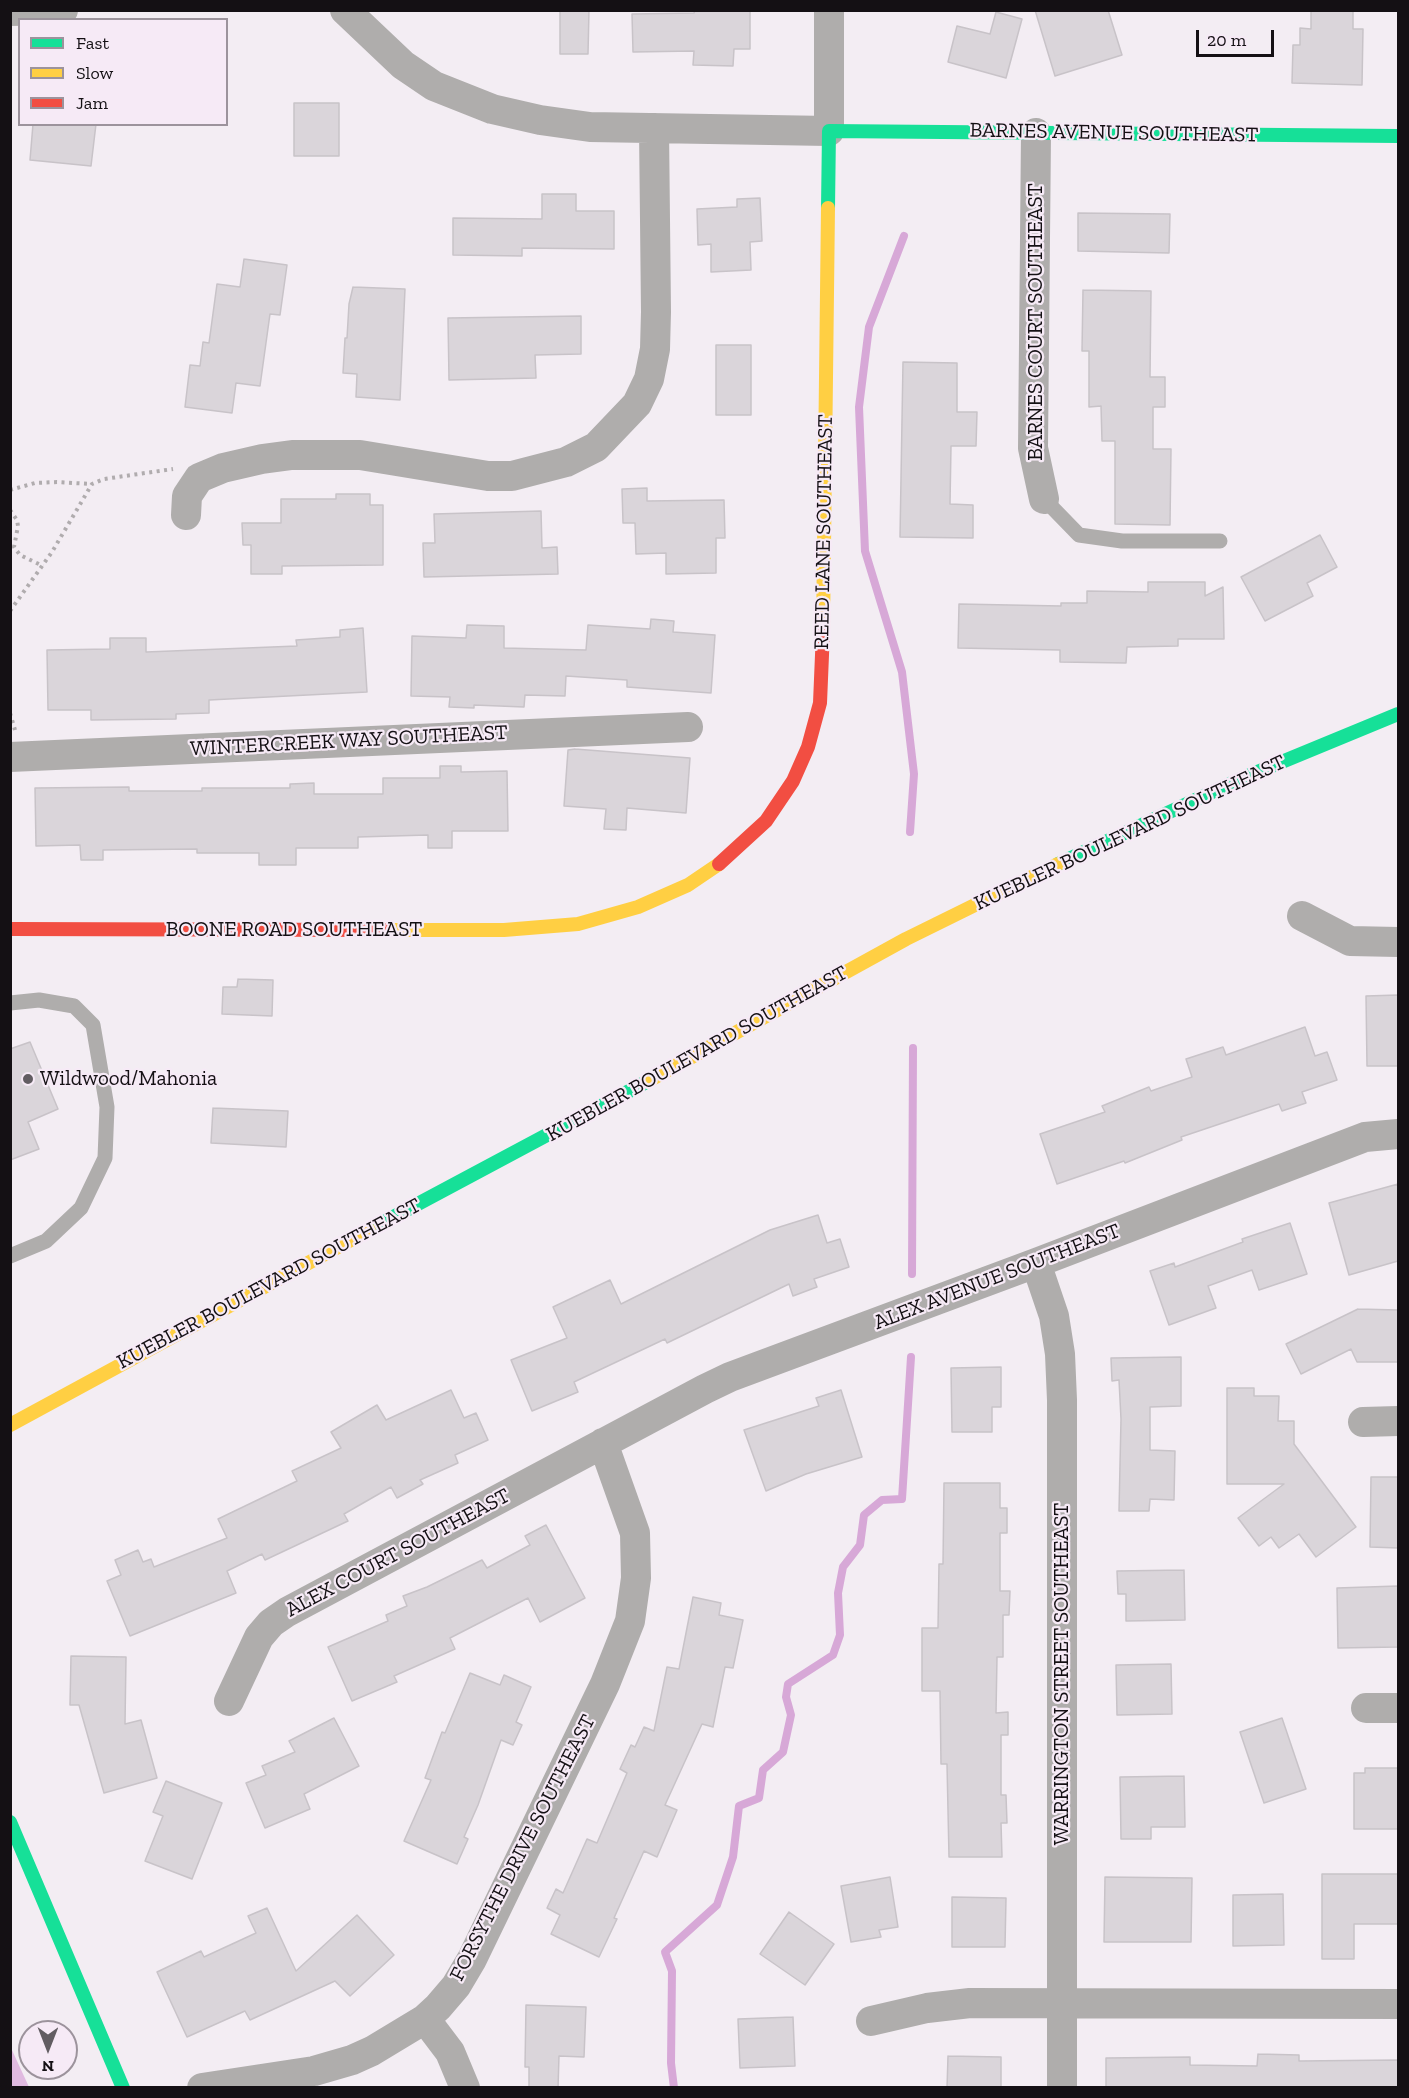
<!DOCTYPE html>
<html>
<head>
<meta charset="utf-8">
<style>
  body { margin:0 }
  #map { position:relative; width:1409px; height:2098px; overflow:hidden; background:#f3edf3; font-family:"Zilla Slab",serif }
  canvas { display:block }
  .frame { position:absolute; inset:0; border:12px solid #141014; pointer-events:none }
  .legend { position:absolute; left:18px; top:18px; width:210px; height:108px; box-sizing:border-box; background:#f6eaf6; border:2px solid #9c939c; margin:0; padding:8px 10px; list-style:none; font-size:18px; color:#141014 }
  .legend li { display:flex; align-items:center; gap:12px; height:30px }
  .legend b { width:30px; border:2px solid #9c939c }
  .north { position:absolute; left:18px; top:2020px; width:60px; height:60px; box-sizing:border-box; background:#f6eaf6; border:2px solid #9c939c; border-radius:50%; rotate:180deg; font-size:16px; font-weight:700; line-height:24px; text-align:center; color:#141014 }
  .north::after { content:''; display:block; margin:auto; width:21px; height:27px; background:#625d62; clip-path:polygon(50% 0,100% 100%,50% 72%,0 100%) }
  .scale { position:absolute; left:1196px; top:30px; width:78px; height:27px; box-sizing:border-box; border:3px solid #141014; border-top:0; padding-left:8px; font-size:18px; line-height:21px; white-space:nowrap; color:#141014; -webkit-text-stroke:4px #f6eaf6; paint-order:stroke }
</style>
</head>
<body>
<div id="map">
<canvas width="1409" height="2098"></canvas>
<div class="frame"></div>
<ul class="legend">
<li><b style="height:8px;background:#16e098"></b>Fast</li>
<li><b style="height:8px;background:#ffcf43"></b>Slow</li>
<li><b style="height:8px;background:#f24e42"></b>Jam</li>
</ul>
<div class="north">N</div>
<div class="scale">20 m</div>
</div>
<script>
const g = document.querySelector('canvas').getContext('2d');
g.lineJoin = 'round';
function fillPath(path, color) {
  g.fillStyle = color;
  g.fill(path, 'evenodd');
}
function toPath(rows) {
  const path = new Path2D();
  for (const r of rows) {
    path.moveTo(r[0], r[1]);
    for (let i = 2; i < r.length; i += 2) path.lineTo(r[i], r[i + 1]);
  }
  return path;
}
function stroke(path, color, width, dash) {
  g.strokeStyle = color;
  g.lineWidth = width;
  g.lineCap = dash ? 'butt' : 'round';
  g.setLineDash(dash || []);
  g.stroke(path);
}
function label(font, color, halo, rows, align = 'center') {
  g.font = font + ' "Zilla Slab",serif';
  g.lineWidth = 4.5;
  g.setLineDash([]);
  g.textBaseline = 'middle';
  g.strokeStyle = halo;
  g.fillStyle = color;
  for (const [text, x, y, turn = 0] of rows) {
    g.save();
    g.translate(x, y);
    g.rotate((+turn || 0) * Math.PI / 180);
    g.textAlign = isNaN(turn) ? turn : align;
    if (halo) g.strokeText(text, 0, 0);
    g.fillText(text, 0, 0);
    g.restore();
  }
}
const forest = toPath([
  [10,2048,11,2048,29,2087,11,2087]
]);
const stream = toPath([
  [904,236,869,327,859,407,865,551,902,672,914,774,910,832],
  [912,1274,913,1048],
  [674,2088,671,2063,672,1971,665,1952,717,1905,733,1857,739,1806,759,1798,763,1770,783,1752,791,1715,786,1697,788,1684,833,1655,840,1635,838,1593,843,1567,860,1545,864,1515,882,1500,902,1499,911,1357]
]);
const building = toPath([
  [560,10,589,10,588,54,560,54,560,10],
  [695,10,750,10,750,49,734,49,733,66,693,65,694,51,633,52,632,14,694,13,695,10],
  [1035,10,1108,10,1122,55,1055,76,1035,10],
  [1311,10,1353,10,1353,29,1363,29,1362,85,1292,83,1293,45,1300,45,1300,28,1311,29,1311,10],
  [996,12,1022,19,1006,78,948,62,957,26,990,34,996,12],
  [294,103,339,103,339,156,294,156,294,103],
  [33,124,96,124,91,166,30,160,33,124],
  [542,194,576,194,576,211,614,211,614,249,522,248,522,256,453,255,453,218,542,219,542,194],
  [760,198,762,241,750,242,751,270,711,272,711,244,698,245,697,209,737,207,737,199,760,198],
  [1078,213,1170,214,1169,253,1078,251,1078,213],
  [244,259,287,265,280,315,270,314,260,386,236,383,232,413,185,407,190,365,200,366,203,342,209,343,217,284,240,287,244,259],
  [353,287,405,289,400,400,356,397,357,374,343,373,345,338,347,338,349,304,353,287],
  [1083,290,1151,291,1150,377,1165,377,1165,407,1153,407,1153,449,1171,449,1170,525,1115,524,1115,441,1102,441,1101,406,1089,407,1089,351,1082,351,1083,290],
  [581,316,581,354,535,355,536,378,449,380,448,318,581,316],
  [716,345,751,345,751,415,716,415,716,345],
  [903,362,957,363,957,412,977,412,976,446,951,446,950,504,973,505,973,538,900,537,903,362],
  [647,488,647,501,724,500,725,538,716,538,716,573,666,574,666,553,636,554,635,523,623,523,622,489,647,488],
  [336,494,370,494,370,505,383,505,383,565,282,566,282,574,251,574,251,545,243,545,242,523,281,523,281,499,336,499,336,494],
  [541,511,542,548,557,547,558,574,424,577,423,543,435,543,434,514,541,511],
  [1320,535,1337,567,1307,583,1313,596,1265,621,1241,577,1320,535],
  [1148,582,1205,582,1205,596,1223,587,1224,639,1178,639,1178,646,1127,647,1126,663,1060,662,1060,650,958,648,959,604,1061,606,1061,603,1087,603,1087,591,1148,592,1148,582],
  [651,619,674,621,673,632,715,635,711,693,627,687,627,680,566,676,565,696,525,695,524,707,474,705,474,708,449,707,450,697,411,696,412,636,466,638,467,625,504,626,504,648,586,650,588,625,650,629,651,619],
  [363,628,367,692,209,700,209,713,176,714,176,719,91,720,91,710,48,710,47,650,110,649,110,638,146,638,146,652,297,646,296,640,340,637,340,630,363,628],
  [575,749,690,758,686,813,627,808,626,830,604,829,606,809,564,806,568,750,575,749],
  [440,766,461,766,461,772,507,771,508,831,452,831,452,848,428,848,428,835,358,837,358,848,296,848,296,865,259,865,259,853,197,853,197,849,103,850,103,860,81,860,80,845,36,846,35,788,129,787,129,791,202,791,202,788,290,788,290,784,314,783,314,794,383,794,383,778,440,778,440,766],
  [238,979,273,980,272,1016,222,1014,223,987,237,987,238,979],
  [1398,995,1398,1066,1367,1066,1366,996,1398,995],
  [1305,1027,1315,1056,1327,1052,1337,1080,1302,1092,1306,1103,1282,1111,1279,1104,1181,1137,1182,1140,1125,1163,1124,1161,1057,1184,1040,1134,1105,1112,1102,1106,1149,1087,1151,1091,1192,1077,1186,1059,1223,1047,1226,1055,1305,1027],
  [30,1042,58,1109,28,1122,39,1149,10,1160,10,1049,30,1042],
  [213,1108,288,1111,286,1147,211,1143,213,1108],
  [1398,1184,1398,1261,1349,1275,1329,1203,1398,1184],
  [818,1215,827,1243,840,1239,849,1267,814,1279,817,1287,793,1296,789,1284,667,1343,665,1339,574,1382,578,1392,532,1411,511,1360,567,1338,553,1307,610,1280,621,1304,770,1230,818,1215],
  [1290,1223,1307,1274,1259,1290,1252,1270,1208,1286,1216,1308,1169,1325,1150,1271,1174,1263,1175,1267,1243,1242,1242,1239,1290,1223],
  [1358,1309,1398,1310,1398,1362,1357,1362,1351,1349,1301,1374,1286,1344,1358,1309],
  [1181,1357,1181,1406,1150,1407,1150,1450,1175,1451,1174,1500,1150,1499,1149,1511,1119,1511,1121,1419,1119,1380,1112,1381,1111,1358,1181,1357],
  [1001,1367,1001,1407,992,1407,992,1432,952,1432,951,1368,1001,1367],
  [1227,1388,1254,1388,1254,1396,1279,1396,1278,1421,1294,1421,1294,1444,1356,1527,1316,1557,1299,1534,1279,1548,1271,1537,1259,1546,1238,1518,1284,1484,1227,1484,1227,1388],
  [451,1390,464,1418,476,1413,488,1440,455,1455,458,1463,420,1480,423,1484,397,1498,391,1487,344,1514,348,1521,265,1560,262,1554,227,1571,236,1593,130,1636,107,1581,121,1575,115,1560,138,1550,143,1562,151,1559,154,1567,227,1538,218,1519,297,1481,292,1471,341,1448,331,1432,377,1405,386,1420,451,1390],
  [841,1390,862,1457,806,1474,766,1491,744,1430,819,1406,816,1398,841,1390],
  [1371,1477,1398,1477,1398,1548,1370,1547,1371,1477],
  [944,1483,1000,1483,1000,1508,1007,1508,1007,1533,1000,1533,1000,1591,1010,1591,1009,1615,1003,1615,1003,1657,997,1657,996,1713,1008,1712,1008,1735,1001,1735,1001,1795,1006,1795,1007,1823,1001,1823,1002,1857,949,1857,947,1764,941,1764,940,1691,922,1691,922,1628,938,1628,939,1564,943,1564,944,1483],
  [546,1525,585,1598,540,1622,528,1598,450,1638,455,1649,394,1676,397,1682,352,1701,328,1647,388,1621,386,1615,407,1606,403,1596,427,1587,482,1560,487,1568,530,1545,525,1536,546,1525],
  [1184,1570,1185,1620,1126,1621,1126,1594,1118,1594,1117,1571,1184,1570],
  [1398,1586,1398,1647,1338,1648,1337,1588,1398,1586],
  [693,1597,721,1603,719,1615,743,1620,733,1668,725,1667,713,1727,702,1724,665,1805,677,1810,657,1857,644,1851,614,1918,617,1919,599,1957,551,1934,560,1915,547,1908,556,1889,563,1893,587,1839,597,1843,627,1773,620,1769,631,1745,635,1747,644,1727,654,1731,667,1667,679,1669,693,1597],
  [71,1656,126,1657,125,1724,141,1720,157,1778,104,1793,79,1705,70,1705,71,1656],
  [1171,1664,1172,1714,1117,1715,1116,1665,1171,1664],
  [470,1673,500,1685,504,1675,531,1687,516,1722,522,1725,513,1745,501,1740,478,1805,464,1837,468,1839,457,1864,404,1841,431,1780,425,1778,442,1732,445,1733,470,1673],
  [334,1718,359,1766,304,1794,310,1809,265,1828,246,1783,266,1775,262,1766,295,1752,289,1741,334,1718],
  [1282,1718,1306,1789,1264,1803,1240,1732,1282,1718],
  [1365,1768,1398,1768,1398,1829,1354,1829,1354,1773,1365,1773,1365,1768],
  [1184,1776,1185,1827,1151,1827,1151,1839,1121,1839,1120,1777,1184,1776],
  [166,1781,222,1803,192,1879,145,1861,163,1816,153,1812,166,1781],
  [1322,1874,1398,1874,1398,1924,1354,1924,1354,1959,1322,1959,1322,1874],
  [890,1877,898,1927,879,1930,881,1937,851,1942,841,1886,890,1877],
  [1105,1877,1192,1878,1191,1942,1104,1942,1105,1877],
  [1283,1894,1284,1945,1233,1946,1233,1895,1283,1894],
  [952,1897,1006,1898,1005,1947,952,1947,952,1897],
  [267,1908,296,1971,357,1915,394,1955,350,1996,335,1981,250,2020,245,2011,187,2037,157,1972,201,1951,204,1957,256,1933,248,1916,267,1908],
  [789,1912,834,1944,805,1985,760,1954,789,1912],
  [526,2005,586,2007,584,2057,559,2056,558,2088,529,2088,529,2067,525,2067,526,2005],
  [793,2017,795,2066,740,2068,738,2019,793,2017],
  [1258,2054,1299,2055,1299,2061,1398,2060,1398,2088,1106,2088,1106,2058,1190,2057,1190,2065,1257,2066,1258,2054],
  [948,2056,1001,2057,1001,2088,947,2088,948,2056]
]);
const path = toPath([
  [10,490,35,483,57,482,91,484],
  [10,510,17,520,18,526,14,547,20,555,43,566],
  [10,611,52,552,92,484,104,479,173,469],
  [10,713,15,730]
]);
const lane = toPath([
  [1044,499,1079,535,1122,541,1220,541],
  [10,1003,39,1000,74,1006,93,1025,107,1107,105,1158,81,1208,46,1241,10,1256]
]);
const street = toPath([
  [345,10,403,65,434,86,492,109,540,120,590,127,829,131,829,10],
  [10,11,63,10],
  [1036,133,1033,448,1044,499],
  [186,515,187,496,199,478,223,468,262,459,292,455,360,455,488,476,512,476,566,462,596,447,637,404,649,379,655,349,656,312,654,128],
  [10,757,688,727],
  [1302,916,1350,941,1398,942],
  [1036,1263,1054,1316,1060,1354,1062,1400,1062,2088],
  [1363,1422,1398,1421],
  [229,1701,259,1637,271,1623,287,1612,705,1389,730,1377,1036,1263,1365,1137,1398,1134],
  [1366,1708,1398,1708],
  [425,2019,450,2052,465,2088],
  [871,2021,927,2008,970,2003,1398,2004],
  [202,2088,314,2071,352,2060,372,2051,425,2019,438,2007,456,1986,472,1959,605,1684,630,1621,636,1578,635,1533,603,1443]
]);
const fast = toPath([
  [828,208,829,131,1398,136],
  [1058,864,1238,780,1398,714],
  [369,1230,648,1081],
  [10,1822,123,2088]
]);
const slow = toPath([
  [823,631,828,208],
  [386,930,504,930,578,924,638,907,688,885,719,864],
  [648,1081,906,939,1058,864],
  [10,1425,369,1230]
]);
const jam = toPath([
  [719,864,766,821,793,781,808,747,820,703,823,631],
  [10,929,386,930]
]);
const markers = [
  [28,1079,6,"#625d62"]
];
const streetNames = [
  ["BARNES AVENUE SOUTHEAST",1114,133,1],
  ["BARNES COURT SOUTHEAST",1036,322,-90],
  ["REED LANE SOUTHEAST",824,532,-89],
  ["WINTERCREEK WAY SOUTHEAST",349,741,-3],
  ["KUEBLER BOULEVARD SOUTHEAST",1130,833,-25],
  ["BOONE ROAD SOUTHEAST",294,930],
  ["KUEBLER BOULEVARD SOUTHEAST",697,1054,-29],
  ["ALEX AVENUE SOUTHEAST",997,1277,-21],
  ["KUEBLER BOULEVARD SOUTHEAST",269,1284,-28],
  ["ALEX COURT SOUTHEAST",398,1553,-28],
  ["WARRINGTON STREET SOUTHEAST",1062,1674,-90],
  ["FORSYTHE DRIVE SOUTHEAST",523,1848,-63]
];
const poiNames = [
  ["Wildwood/Mahonia",40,1079]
];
fillPath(forest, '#e0bae0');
stroke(stream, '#d7a8d7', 8);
fillPath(building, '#dad5da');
stroke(building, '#c8c3c8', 1.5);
stroke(path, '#b0acae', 4, [3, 4.5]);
stroke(lane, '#afadac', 15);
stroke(street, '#afadac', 30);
stroke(fast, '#16e098', 14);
stroke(slow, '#ffcf43', 14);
stroke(jam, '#f24e42', 14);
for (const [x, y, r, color] of markers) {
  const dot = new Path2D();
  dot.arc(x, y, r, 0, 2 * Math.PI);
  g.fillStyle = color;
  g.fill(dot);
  stroke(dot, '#f6eaf6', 2);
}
label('21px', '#141014', '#f6eaf6', streetNames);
label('21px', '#141014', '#f6eaf6', poiNames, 'left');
</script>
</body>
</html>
